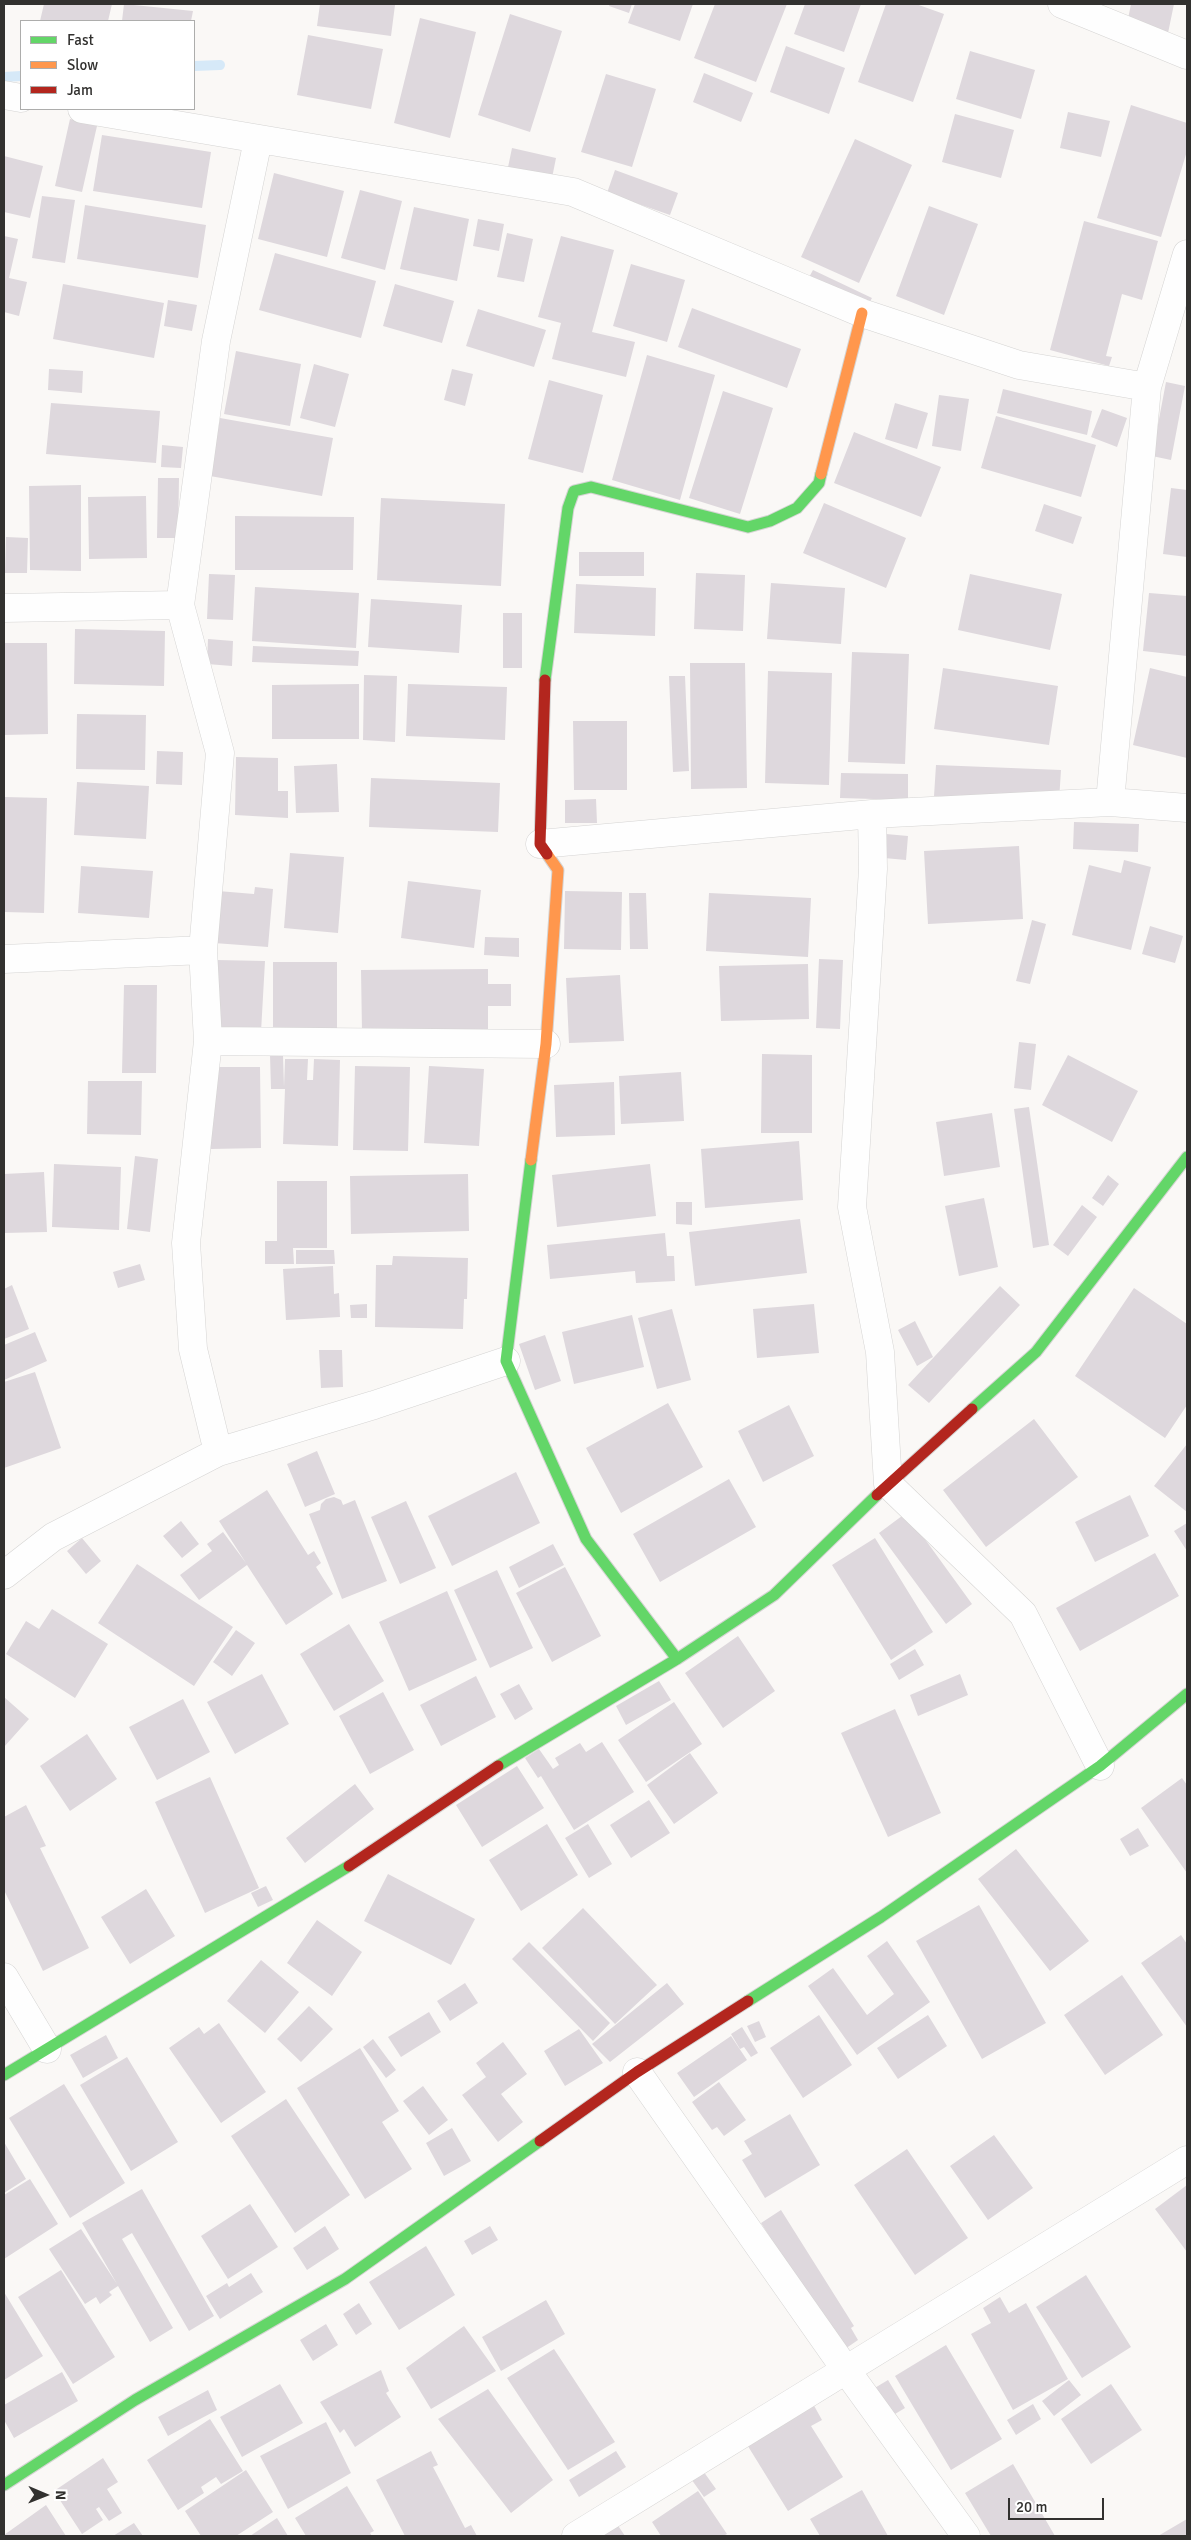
<!DOCTYPE html>
<html>
<head>
<meta charset="utf-8">
<style>
  body { margin:0 }
  #map { position:relative; width:1191px; height:2540px; overflow:hidden; background:#faf8f6; font-family:Signika,sans-serif }
  canvas { display:block }
  .frame { position:absolute; inset:0; border:5px solid #32312f; pointer-events:none }
  .legend { position:absolute; left:20px; top:20px; width:175px; height:90px; box-sizing:border-box; background:#fff; border:1px solid #adadac; margin:0; padding:6px 9px; list-style:none; font-size:15px; color:#32312f }
  .legend li { display:flex; align-items:center; gap:10px; height:25px }
  .legend b { width:25px; border:1px solid #adadac }
  .north { position:absolute; left:20px; top:2470px; width:50px; height:50px; -webkit-text-stroke:4px #fff; paint-order:stroke; rotate:91deg; font-size:14px; font-weight:700; line-height:20px; text-align:center; color:#32312f }
  .north::after { content:''; display:block; margin:auto; width:18px; height:22px; background:#32312f; clip-path:polygon(50% 0,100% 100%,50% 72%,0 100%) }
  .scale { position:absolute; left:1008px; top:2498px; width:96px; height:22px; box-sizing:border-box; border:2px solid #32312f; border-top:0; padding-left:6px; font-size:15px; line-height:18px; white-space:nowrap; color:#32312f; -webkit-text-stroke:4px #fff; paint-order:stroke }
</style>
</head>
<body>
<div id="map">
<canvas width="1191" height="2540"></canvas>
<div class="frame"></div>
<ul class="legend">
<li><b style="height:6px;background:#63d668"></b>Fast</li>
<li><b style="height:6px;background:#ff974d"></b>Slow</li>
<li><b style="height:6px;background:#b3261e"></b>Jam</li>
</ul>
<div class="north">N</div>
<div class="scale">20 m</div>
</div>
<script>
const g = document.querySelector('canvas').getContext('2d');
g.lineJoin = 'round';
function toPath(rows) {
  const path = new Path2D();
  for (const r of rows) {
    path.moveTo(r[0], r[1]);
    for (let i = 2; i < r.length; i += 2) path.lineTo(r[i], r[i + 1]);
  }
  return path;
}
function stroke(path, color, width, dash) {
  g.strokeStyle = color;
  g.lineWidth = width;
  g.lineCap = dash ? 'butt' : 'round';
  g.setLineDash(dash || []);
  g.stroke(path);
}
function fillPath(path, color) {
  g.fillStyle = color;
  g.fill(path, 'evenodd');
}
const stream = toPath([
  [194,66,220,65],
  [4,77,21,76]
]);
const building = toPath([
  [44,4,112,4,108,21,40,21],
  [124,4,193,11,191,21,122,21],
  [320,4,395,5,391,36,317,26],
  [610,4,632,4,629,13,609,6],
  [635,4,693,4,680,41,628,23],
  [715,4,787,4,756,82,694,58],
  [805,4,861,4,844,52,794,34],
  [886,4,916,4,944,14,913,102,858,82],
  [1131,4,1174,4,1167,38,1126,29],
  [510,14,562,31,530,132,478,115],
  [420,18,476,32,450,138,394,123],
  [308,35,383,49,371,109,297,95],
  [786,46,845,68,829,114,770,92],
  [970,51,1035,70,1021,119,956,99],
  [704,73,753,93,741,122,693,102],
  [606,74,656,89,632,167,581,152],
  [1131,105,1187,123,1187,151,1161,237,1097,218],
  [1068,112,1110,121,1101,157,1060,148],
  [955,114,1014,130,1001,178,942,162],
  [70,119,97,126,82,192,55,186],
  [102,135,211,152,202,208,93,191],
  [855,139,912,165,859,283,801,257],
  [512,148,556,158,551,183,507,172],
  [4,156,43,166,30,218,4,212],
  [615,170,678,193,670,215,607,193],
  [274,173,344,191,327,257,258,239],
  [360,190,402,201,385,270,341,258],
  [42,196,75,200,65,263,32,258],
  [85,205,206,225,198,278,77,259],
  [929,206,978,224,944,315,896,296],
  [414,207,469,219,457,281,400,269],
  [478,219,504,224,499,251,473,246],
  [1084,221,1158,241,1142,300,1122,294,1106,356,1112,357,1109,366,1050,350],
  [507,233,533,239,524,282,497,277],
  [4,236,18,239,9,278,27,282,19,316,4,312],
  [561,236,614,250,592,332,635,342,626,377,552,359,561,323,538,317],
  [275,253,376,281,361,338,259,310],
  [631,264,685,280,667,342,613,326],
  [813,270,872,298,865,310,807,281],
  [63,284,164,303,154,358,53,339],
  [395,284,454,301,442,343,383,326],
  [168,300,197,305,192,331,164,326],
  [692,308,801,349,787,388,678,347],
  [478,309,546,330,534,367,466,346],
  [236,351,301,364,290,426,224,414],
  [647,355,715,375,680,500,612,480],
  [314,364,349,374,335,427,300,418],
  [49,369,83,371,82,393,48,390],
  [452,369,473,374,465,406,444,400],
  [549,380,603,395,583,473,528,459],
  [1166,382,1185,386,1171,460,1152,456],
  [1003,389,1092,411,1087,435,997,413],
  [723,391,773,408,740,514,689,498],
  [939,395,969,399,961,451,932,446],
  [51,403,160,411,156,463,46,454],
  [895,403,928,413,917,449,885,439],
  [1102,409,1127,418,1117,447,1091,437],
  [996,416,1096,445,1081,497,981,468],
  [220,418,333,438,322,496,210,476],
  [854,432,941,467,921,517,834,483],
  [162,445,183,447,181,468,161,467],
  [158,478,179,478,178,538,157,538],
  [81,485,81,571,30,570,29,486],
  [1171,488,1187,490,1187,557,1163,554],
  [146,496,147,558,89,559,88,497],
  [381,498,505,504,501,586,377,580],
  [824,503,906,538,886,588,803,553],
  [1044,504,1082,517,1073,544,1035,531],
  [235,516,354,517,353,570,235,570],
  [6,537,28,538,27,573,5,573],
  [579,552,644,552,644,576,579,576],
  [696,573,745,575,743,631,694,629],
  [209,574,235,575,233,620,207,619],
  [970,574,1062,594,1050,650,958,630],
  [771,583,845,588,841,644,767,639],
  [576,584,656,588,655,636,574,633],
  [255,587,359,593,356,648,252,641],
  [1149,593,1187,596,1187,656,1143,651],
  [371,599,462,605,459,653,368,647],
  [503,613,522,613,522,668,503,668],
  [75,629,165,631,164,686,74,684],
  [208,639,233,641,232,666,207,664],
  [4,643,47,643,48,734,4,735],
  [253,646,359,651,358,666,252,662],
  [852,652,909,654,905,764,848,762],
  [690,663,745,663,747,788,691,789],
  [943,668,1058,686,1049,745,934,729],
  [1150,668,1187,677,1187,758,1133,745],
  [768,671,832,673,829,785,765,783],
  [364,675,397,676,395,742,363,740],
  [669,676,685,676,689,771,673,772],
  [359,684,359,739,272,739,272,685],
  [408,684,507,687,505,740,406,736],
  [77,714,146,715,145,770,76,769],
  [573,721,627,721,627,790,574,790],
  [157,751,183,752,182,785,156,784],
  [236,757,278,758,278,791,288,791,288,818,235,815],
  [337,764,339,812,296,813,294,766],
  [936,765,1061,770,1059,801,934,796],
  [841,773,908,774,908,800,840,798],
  [371,778,500,783,498,832,369,827],
  [77,782,149,786,146,839,74,835],
  [4,797,47,798,44,913,4,912],
  [596,799,597,823,565,823,565,800],
  [1074,822,1139,824,1138,852,1073,849],
  [886,834,908,836,906,860,884,858],
  [1019,846,1023,919,928,924,924,851],
  [290,853,344,857,338,933,284,928],
  [1124,860,1151,867,1131,950,1072,935,1089,865,1121,873],
  [81,866,153,871,149,918,78,913],
  [408,881,481,890,474,948,401,938],
  [255,887,273,889,268,947,214,943,218,891,254,894],
  [565,891,622,892,621,950,564,949],
  [629,893,646,893,648,949,630,949],
  [709,893,811,898,808,957,706,951],
  [1032,920,1046,924,1030,984,1016,981],
  [1150,926,1183,936,1175,963,1142,954],
  [485,937,519,938,519,957,484,955],
  [819,959,843,960,840,1029,816,1028],
  [217,960,265,961,261,1032,214,1030],
  [273,962,337,962,337,1030,273,1030],
  [808,964,809,1019,721,1021,719,966],
  [488,969,488,984,511,984,511,1006,488,1006,488,1031,362,1032,361,970],
  [620,975,624,1041,569,1043,566,978],
  [124,985,157,985,156,1073,122,1073],
  [1019,1042,1036,1044,1031,1090,1014,1088],
  [762,1054,812,1055,812,1133,761,1133],
  [270,1055,283,1055,284,1087,285,1059,308,1059,307,1080,313,1080,314,1059,340,1060,338,1146,283,1144,285,1089,271,1089],
  [1068,1055,1138,1091,1112,1142,1042,1105],
  [355,1066,410,1067,408,1151,353,1150],
  [429,1066,484,1069,479,1146,424,1143],
  [210,1067,260,1067,261,1148,211,1149],
  [681,1072,684,1121,621,1124,619,1076],
  [88,1081,142,1081,141,1135,87,1134],
  [614,1082,615,1135,556,1137,554,1085],
  [1029,1107,1049,1245,1033,1248,1014,1109],
  [992,1113,1000,1167,944,1176,936,1122],
  [799,1141,803,1200,705,1208,701,1149],
  [135,1156,158,1159,150,1232,127,1229],
  [54,1164,121,1167,119,1230,52,1227],
  [650,1164,656,1216,557,1227,552,1175],
  [44,1172,47,1232,4,1233,4,1174],
  [468,1174,469,1231,351,1234,350,1176],
  [1108,1175,1119,1184,1103,1206,1092,1198],
  [277,1181,327,1181,327,1248,293,1248,294,1264,265,1264,265,1241,277,1241],
  [984,1198,998,1267,959,1276,945,1206],
  [676,1202,692,1202,692,1225,676,1224],
  [1082,1205,1097,1217,1068,1256,1053,1245],
  [800,1219,807,1273,695,1286,689,1232],
  [665,1233,667,1256,674,1256,675,1281,636,1283,635,1271,550,1279,547,1245],
  [296,1250,334,1250,335,1264,296,1264],
  [393,1256,468,1258,467,1299,464,1299,463,1329,375,1327,376,1265,392,1265],
  [140,1264,145,1280,118,1288,113,1272],
  [333,1266,334,1294,339,1293,340,1317,286,1320,283,1269],
  [12,1285,29,1329,4,1339,4,1289],
  [1000,1286,1020,1305,929,1403,908,1385],
  [1134,1288,1187,1324,1187,1405,1165,1438,1075,1376],
  [367,1304,367,1318,351,1318,350,1305],
  [814,1304,819,1353,757,1358,753,1309],
  [672,1309,691,1380,657,1389,638,1318],
  [632,1315,644,1367,574,1384,562,1332],
  [915,1321,933,1357,917,1366,898,1330],
  [35,1332,47,1361,4,1380,4,1345],
  [545,1335,561,1381,535,1390,519,1344],
  [319,1350,342,1350,343,1387,321,1388],
  [35,1372,61,1448,4,1468,4,1382],
  [668,1403,703,1467,621,1513,586,1448],
  [789,1405,814,1456,763,1482,738,1431],
  [1034,1419,1078,1477,986,1547,943,1490],
  [1187,1444,1187,1512,1154,1486],
  [317,1451,335,1494,305,1507,287,1464],
  [516,1472,540,1523,452,1566,428,1516],
  [729,1479,756,1527,660,1582,633,1534],
  [267,1490,308,1555,314,1551,321,1563,316,1567,333,1594,286,1625,247,1565,199,1600,180,1575,212,1551,207,1544,223,1532,246,1563,219,1521],
  [1130,1495,1149,1536,1095,1562,1075,1522],
  [334,1497,341,1500,343,1505,355,1500,387,1581,342,1599,309,1514,320,1510,321,1504,326,1499],
  [406,1501,436,1568,400,1584,371,1517],
  [906,1513,972,1604,946,1624,879,1533],
  [181,1521,199,1544,182,1558,163,1536],
  [1187,1523,1187,1551,1174,1531],
  [82,1538,101,1561,86,1574,67,1551],
  [875,1538,933,1632,891,1660,832,1565],
  [553,1544,564,1565,519,1588,509,1567],
  [1155,1553,1179,1596,1080,1651,1056,1608],
  [137,1564,233,1627,194,1686,98,1623],
  [565,1567,601,1636,552,1662,516,1593],
  [497,1570,533,1648,490,1668,454,1590],
  [447,1591,477,1660,409,1691,379,1622],
  [52,1609,108,1644,75,1698,6,1654,26,1621,39,1629],
  [349,1624,384,1681,334,1711,300,1654],
  [236,1630,255,1643,232,1676,213,1662],
  [738,1636,775,1691,723,1728,685,1673],
  [915,1649,924,1665,899,1680,890,1664],
  [262,1674,289,1724,235,1754,207,1702],
  [960,1674,968,1695,918,1716,910,1695],
  [476,1676,496,1717,441,1746,420,1705],
  [659,1681,671,1700,626,1725,616,1706],
  [519,1684,533,1709,515,1720,500,1694],
  [383,1692,414,1750,370,1774,339,1716],
  [4,1697,29,1719,4,1747],
  [183,1699,210,1752,157,1780,129,1727],
  [674,1702,702,1744,646,1782,618,1740],
  [895,1709,941,1813,888,1837,841,1733],
  [87,1734,117,1779,70,1811,40,1766],
  [602,1742,634,1792,574,1830,541,1776,538,1778,525,1758,539,1749,553,1769,559,1765,555,1758,580,1743,586,1752],
  [690,1753,718,1793,674,1824,647,1785],
  [517,1766,544,1808,482,1847,456,1805],
  [210,1777,259,1888,205,1913,155,1802],
  [1182,1778,1187,1785,1187,1873,1141,1808],
  [355,1784,374,1809,305,1863,286,1838],
  [649,1800,670,1833,631,1858,610,1825],
  [26,1805,46,1846,40,1848,89,1948,43,1971,4,1890,4,1817],
  [547,1824,578,1875,521,1911,489,1860],
  [588,1824,612,1864,589,1878,565,1838],
  [1138,1828,1149,1846,1130,1856,1120,1839],
  [1016,1849,1089,1941,1050,1971,978,1879],
  [388,1874,475,1919,451,1965,364,1921],
  [266,1886,273,1900,258,1907,251,1893],
  [146,1889,175,1936,130,1964,101,1917],
  [979,1905,1046,2023,982,2059,916,1941],
  [583,1908,657,1985,615,2024,542,1948],
  [317,1920,362,1952,332,1996,287,1963],
  [1181,1935,1187,1944,1187,2027,1141,1963],
  [887,1941,930,2002,857,2055,808,1986,833,1968,867,2015,894,1994,867,1956],
  [529,1942,610,2023,593,2041,512,1959],
  [261,1960,299,1992,265,2033,227,2001],
  [1122,1975,1163,2035,1105,2075,1064,2015],
  [465,1983,478,2003,450,2021,437,2001],
  [667,1983,684,2004,610,2062,592,2044],
  [309,2006,333,2029,301,2062,277,2039],
  [429,2012,441,2032,401,2057,388,2037],
  [819,2015,852,2065,803,2098,770,2048],
  [928,2015,947,2046,898,2079,877,2048],
  [759,2021,766,2037,755,2042,747,2026],
  [219,2023,266,2092,221,2123,169,2048,199,2027,204,2034],
  [742,2027,758,2053,751,2057,744,2047,740,2049,731,2034],
  [579,2029,603,2063,565,2086,544,2051],
  [106,2035,118,2058,83,2078,70,2055],
  [731,2036,747,2060,694,2097,677,2073],
  [373,2039,396,2070,386,2078,363,2047],
  [503,2042,527,2074,501,2094,523,2122,498,2142,462,2095,486,2077,476,2063],
  [360,2048,399,2111,382,2122,412,2169,365,2199,297,2088],
  [127,2057,178,2142,131,2171,80,2085],
  [719,2082,746,2120,724,2136,717,2127,712,2130,692,2102],
  [64,2084,125,2183,70,2218,9,2118],
  [423,2086,448,2120,429,2135,403,2101],
  [286,2099,350,2195,295,2233,231,2136],
  [790,2114,820,2165,765,2198,742,2160,752,2154,744,2141],
  [452,2128,471,2161,444,2176,426,2143],
  [994,2135,1033,2188,988,2220,950,2166],
  [4,2142,26,2179,4,2193],
  [907,2149,968,2238,915,2275,854,2185],
  [30,2179,58,2224,4,2259,4,2195],
  [1187,2185,1187,2252,1155,2209],
  [142,2189,214,2316,189,2331,132,2233,122,2239,173,2328,150,2342,118,2286,109,2292,112,2295,100,2304,96,2297,85,2304,49,2249,81,2229,117,2284,82,2223],
  [250,2204,278,2247,228,2279,201,2236],
  [781,2210,854,2326,851,2328,858,2340,842,2351,761,2223],
  [325,2226,339,2249,307,2270,293,2248],
  [490,2226,498,2240,472,2255,464,2241],
  [426,2246,455,2295,399,2330,369,2282],
  [61,2270,115,2357,73,2384,18,2297],
  [251,2273,263,2292,220,2319,206,2296,227,2283,229,2287],
  [1086,2275,1131,2347,1082,2378,1036,2307],
  [4,2292,43,2356,4,2380],
  [1000,2297,1009,2313,1026,2303,1068,2379,1013,2410,971,2334,991,2323,983,2308],
  [546,2300,565,2334,501,2371,482,2337],
  [359,2303,372,2324,356,2335,343,2314],
  [326,2324,338,2345,313,2361,300,2340],
  [464,2326,496,2371,431,2409,406,2368],
  [946,2345,1002,2439,951,2470,895,2376],
  [554,2349,615,2442,568,2470,507,2378],
  [381,2370,389,2391,386,2393,401,2417,355,2447,344,2429,340,2433,320,2402],
  [62,2372,78,2401,14,2438,4,2420,4,2405],
  [888,2380,905,2408,885,2420,868,2392],
  [1069,2380,1081,2395,1054,2416,1042,2401],
  [280,2384,303,2423,242,2457,220,2417],
  [1111,2384,1142,2430,1091,2464,1061,2419],
  [488,2389,553,2480,511,2513,438,2419],
  [208,2390,217,2410,168,2436,158,2417],
  [812,2402,822,2420,811,2426,843,2477,788,2511,746,2443],
  [1033,2404,1041,2419,1016,2435,1007,2420],
  [210,2419,243,2471,221,2484,216,2477,201,2487,204,2493,178,2510,147,2460],
  [326,2422,351,2473,288,2509,260,2456],
  [431,2451,438,2465,433,2467,465,2528,471,2525,477,2536,405,2536,376,2480],
  [616,2451,626,2467,579,2497,569,2480],
  [103,2458,118,2482,107,2489,122,2513,109,2521,99,2507,96,2509,103,2520,82,2534,54,2491],
  [1013,2464,1055,2536,991,2536,965,2493],
  [701,2468,716,2489,704,2497,689,2476],
  [246,2470,273,2512,236,2536,201,2536,185,2511],
  [347,2486,374,2531,370,2533,372,2536,306,2536,295,2518],
  [862,2490,888,2536,820,2536,810,2519],
  [698,2491,727,2534,723,2536,661,2536,652,2522],
  [46,2505,66,2536,4,2536,4,2535],
  [277,2518,288,2536,250,2536],
  [1187,2519,1187,2536,1158,2536],
  [615,2521,625,2536,592,2536],
  [134,2523,143,2536,113,2536]
]);
const street = toPath([
  [1062,4,1187,55],
  [4,95,21,98],
  [82,109,573,192,862,313,1019,365,1147,387],
  [4,608,180,605],
  [1110,802,1147,387,1187,254],
  [872,814,873,869,852,1207,880,1352,888,1484,1023,1614,1100,1766],
  [540,844,872,814,1110,802,1187,808],
  [4,959,203,950],
  [208,1041,546,1044],
  [218,1452,193,1349,186,1243,208,1041,203,950,220,753,180,605,216,341,258,140],
  [4,1575,53,1537,218,1452,374,1405,506,1361],
  [4,1977,47,2049],
  [637,2072,846,2370,966,2536],
  [576,2536,1187,2160]
]);
const fast = toPath([
  [545,680,568,508,574,491,591,487,748,527,770,521,797,508,819,483,821,474],
  [531,1160,506,1361,586,1539,677,1659],
  [972,1409,1036,1352,1187,1157],
  [498,1766,677,1659,774,1595,877,1495],
  [748,2001,881,1917,1100,1766,1187,1694],
  [4,2075,349,1866],
  [4,2485,135,2400,345,2279,540,2141]
]);
const slow = toPath([
  [821,474,862,313],
  [531,1160,546,1044,558,870,547,854]
]);
const jam = toPath([
  [545,680,540,844,547,854],
  [877,1495,972,1409],
  [349,1866,498,1766],
  [540,2141,637,2072,748,2001]
]);
stroke(stream, '#d6e9f8', 10);
fillPath(building, '#ded8dd');
stroke(street, '#d5d4d3', 29);
stroke(fast, '#d5d4d3', 13);
stroke(slow, '#d5d4d3', 13);
stroke(jam, '#d5d4d3', 13);
stroke(street, '#fefefe', 28);
stroke(fast, '#63d668', 11);
stroke(slow, '#ff974d', 11);
stroke(jam, '#b3261e', 11);
</script>
</body>
</html>
